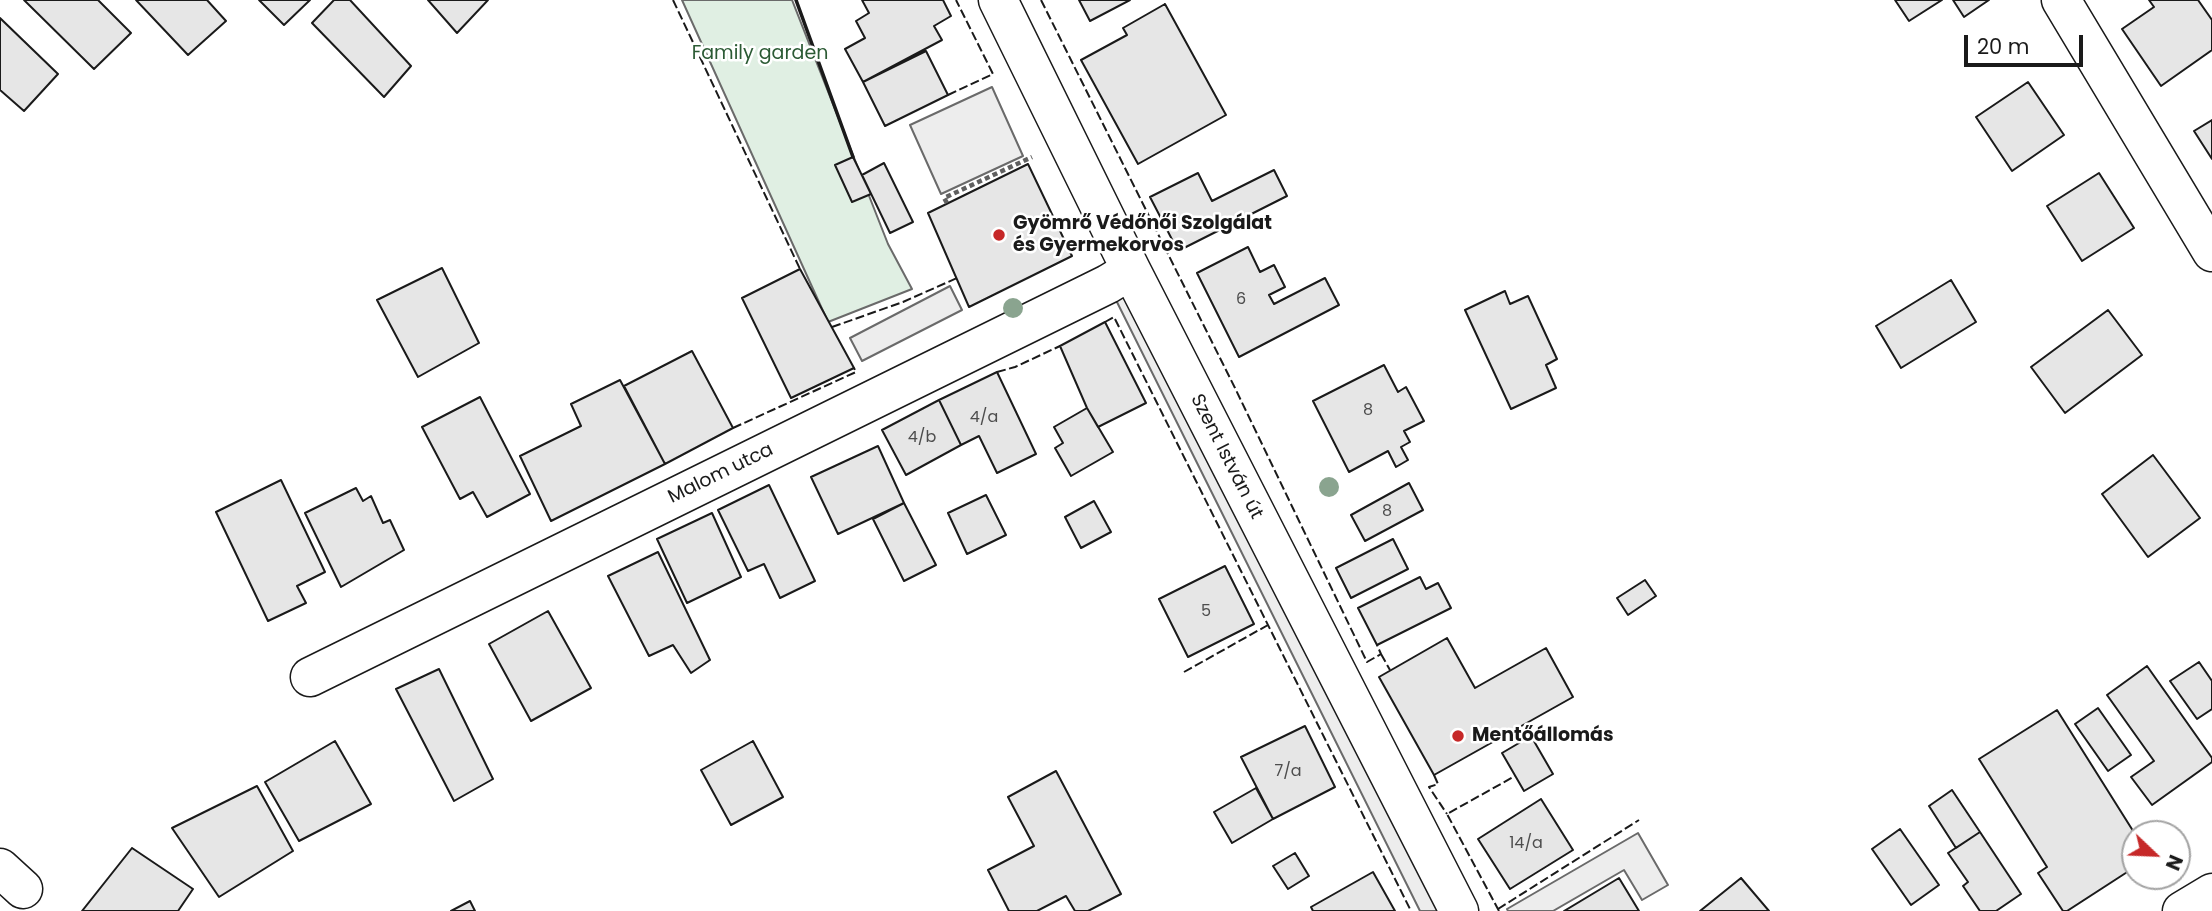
<!DOCTYPE html>
<html>
<head>
<meta charset="utf-8">
<style>
  body { margin:0 }
  #map { position:relative; width:2212px; height:911px; overflow:hidden; background:#fff; font-family:Poppins,sans-serif }
  canvas { display:block }
  .north { position:absolute; left:2121px; top:820px; width:70px; height:70px; box-sizing:border-box; background:#fff; border:2px solid #a3a3a3; border-radius:50%; rotate:113deg; font-size:19px; font-weight:700; line-height:28px; text-align:center; color:#1a1a1a }
  .north::after { content:''; display:block; margin:auto; width:24px; height:32px; background:#c62828; clip-path:polygon(50% 0,100% 100%,50% 72%,0 100%) }
  .scale { position:absolute; left:1964px; top:35px; width:119px; height:32px; box-sizing:border-box; border:4px solid #1a1a1a; border-top:0; padding-left:9px; font-size:21px; line-height:24px; white-space:nowrap; color:#1a1a1a; -webkit-text-stroke:5px #fff; paint-order:stroke }
</style>
</head>
<body>
<div id="map">
<canvas width="2212" height="911"></canvas>
<div class="north">N</div>
<div class="scale">20 m</div>
</div>
<script>
const g = document.querySelector('canvas').getContext('2d');
g.lineJoin = 'round';
function fillPath(path, color) {
  g.fillStyle = color;
  g.fill(path, 'evenodd');
}
function toPath(rows) {
  const path = new Path2D();
  for (const r of rows) {
    path.moveTo(r[0], r[1]);
    for (let i = 2; i < r.length; i += 2) path.lineTo(r[i], r[i + 1]);
  }
  return path;
}
function stroke(path, color, width, dash) {
  g.strokeStyle = color;
  g.lineWidth = width;
  g.lineCap = dash ? 'butt' : 'round';
  g.setLineDash(dash || []);
  g.stroke(path);
}
function label(font, color, halo, rows, align = 'center') {
  g.font = font + ' Poppins,sans-serif';
  g.lineWidth = 5;
  g.setLineDash([]);
  g.textBaseline = 'middle';
  g.strokeStyle = halo;
  g.fillStyle = color;
  for (const [text, x, y, turn = 0] of rows) {
    g.save();
    g.translate(x, y);
    g.rotate((+turn || 0) * Math.PI / 180);
    g.textAlign = isNaN(turn) ? turn : align;
    if (halo) g.strokeText(text, 0, 0);
    g.fillText(text, 0, 0);
    g.restore();
  }
}
const green = toPath([
  [682,0,792,0,888,244,912,289,828,322,682,0]
]);
const parking = toPath([
  [992,87,1023,156,941,194,910,125,992,87],
  [1131,270,1459,911,1420,911,1108,284,1131,270],
  [950,286,962,310,862,361,850,338,950,286],
  [1638,833,1668,885,1642,900,1624,870,1553,911,1508,911,1507,909,1638,833]
]);
const building = toPath([
  [24,0,98,0,131,33,94,69,24,0],
  [136,0,207,0,226,21,188,55,136,0],
  [259,0,310,0,284,25,259,0],
  [334,0,350,0,411,66,384,97,312,23,334,0],
  [428,0,488,0,457,33,428,0],
  [862,0,943,0,951,16,934,26,942,40,863,82,845,49,865,38,856,21,869,13,862,0],
  [1079,0,1130,0,1090,21,1079,0],
  [1895,0,1942,0,1909,21,1895,0],
  [1953,0,1989,0,1964,17,1953,0],
  [2149,0,2198,0,2212,20,2212,50,2161,86,2122,29,2154,7,2149,0],
  [1165,4,1226,115,1138,164,1081,60,1127,35,1123,28,1165,4],
  [0,18,58,74,24,111,0,90,0,18],
  [926,51,948,95,885,126,863,82,926,51],
  [2028,82,2064,135,2012,171,1976,117,2028,82],
  [2212,120,2212,159,2194,131,2212,120],
  [853,157,871,194,852,202,835,165,853,157],
  [884,163,913,222,890,233,862,175,884,163],
  [1028,164,1072,256,969,307,928,213,1028,164],
  [1274,170,1287,196,1178,251,1150,197,1198,173,1212,201,1274,170],
  [2099,173,2134,228,2082,261,2047,206,2099,173],
  [1248,247,1260,272,1274,265,1285,287,1269,295,1274,304,1325,278,1339,305,1239,357,1197,273,1248,247],
  [442,268,479,343,418,377,377,300,442,268],
  [800,269,854,368,791,398,742,298,800,269],
  [1951,280,1976,322,1901,368,1876,326,1951,280],
  [1505,291,1510,304,1528,296,1557,359,1546,365,1556,388,1511,409,1465,310,1505,291],
  [2108,310,2142,355,2065,413,2031,367,2108,310],
  [1105,322,1146,403,1098,427,1087,408,1060,346,1105,322],
  [692,351,733,428,665,464,624,386,692,351],
  [1384,365,1398,392,1406,387,1424,421,1404,431,1410,442,1401,447,1408,460,1396,467,1388,451,1349,472,1313,401,1384,365],
  [997,372,1036,454,997,473,979,436,961,445,939,400,997,372],
  [620,380,665,464,551,521,520,456,581,426,571,404,620,380],
  [480,397,530,494,487,517,473,492,460,499,422,427,480,397],
  [939,400,961,445,906,475,882,430,939,400],
  [1087,408,1113,452,1071,476,1055,448,1063,443,1054,427,1087,408],
  [878,446,904,503,838,534,811,477,878,446],
  [2153,455,2200,518,2148,557,2102,494,2153,455],
  [281,480,325,572,297,586,306,603,268,621,216,512,281,480],
  [1409,483,1423,510,1365,541,1351,515,1409,483],
  [769,485,815,581,780,598,764,564,748,571,718,510,769,485],
  [356,488,363,501,371,496,383,523,390,520,404,550,341,587,305,513,356,488],
  [986,495,1006,535,967,554,948,513,986,495],
  [1094,501,1111,532,1081,548,1065,517,1094,501],
  [904,503,936,565,904,581,873,519,904,503],
  [712,513,741,577,687,603,657,539,712,513],
  [1393,539,1408,569,1351,598,1336,568,1393,539],
  [658,552,710,660,691,673,673,645,649,656,608,576,658,552],
  [1225,566,1254,624,1188,657,1159,599,1225,566],
  [1420,577,1426,589,1438,583,1451,608,1377,645,1358,608,1420,577],
  [1645,580,1656,596,1628,615,1617,598,1645,580],
  [548,611,591,688,531,721,489,644,548,611],
  [1447,638,1475,688,1546,648,1573,697,1434,775,1379,677,1447,638],
  [2199,662,2212,681,2212,709,2197,719,2170,681,2199,662],
  [2147,666,2212,758,2212,762,2152,805,2131,777,2154,761,2107,695,2147,666],
  [439,669,493,779,454,801,396,689,439,669],
  [2098,708,2131,755,2108,771,2075,724,2098,708],
  [2057,710,2135,834,2135,867,2067,911,2063,911,2038,873,2047,867,1979,759,2057,710],
  [1305,726,1335,787,1273,819,1241,757,1305,726],
  [1531,736,1553,774,1524,791,1502,753,1531,736],
  [335,741,371,804,299,841,265,782,335,741],
  [753,741,783,797,731,825,701,770,753,741],
  [1056,771,1121,894,1088,911,1075,911,1066,896,1037,911,1009,911,988,870,1034,846,1008,797,1056,771],
  [257,786,293,851,219,897,172,828,257,786],
  [1256,788,1273,819,1232,843,1214,812,1256,788],
  [1952,790,1980,832,1956,848,1929,806,1952,790],
  [1541,799,1573,850,1510,889,1478,839,1541,799],
  [1900,829,1939,885,1911,905,1872,849,1900,829],
  [1980,832,2021,894,1996,911,1980,911,1963,886,1968,882,1948,853,1980,832],
  [132,848,193,889,178,911,82,911,132,848],
  [1295,853,1309,876,1288,889,1273,866,1295,853],
  [1373,872,1395,911,1313,911,1311,907,1373,872],
  [1619,878,1639,911,1564,911,1619,878],
  [1741,878,1769,911,1700,911,1741,878],
  [470,901,475,911,451,911,470,901]
]);
const path = toPath([
  [947,203,944,198,1032,157]
]);
const minor = toPath([
  [998,0,1131,270,1459,911],
  [2061,0,2212,252],
  [310,677,1108,284,1131,270],
  [0,868,23,889],
  [2182,911,2212,893]
]);
const fence = toPath([
  [673,0,800,269],
  [1041,0,1235,388,1367,662,1381,654,1377,645],
  [948,95,993,74,956,0],
  [1105,322,1114,317,1411,911],
  [832,327,903,302,957,278],
  [997,372,1015,367,1060,346],
  [733,428,856,372,854,368],
  [1381,654,1390,670],
  [1184,672,1268,625],
  [1434,775,1438,784,1429,787,1447,814],
  [1498,909,1639,820],
  [1499,911,1447,814,1515,776]
]);
const wall = toPath([
  [796,0,853,157]
]);
const trees = [
  [1013,308],
  [1329,487]
];
const markers = [
  [999,235,7,"#c62828"],
  [1458,736,7,"#c62828"]
];
const numberNames = [
  ["6",1241,300],
  ["8",1368,411],
  ["4/a",984,418],
  ["4/b",922,438],
  ["8",1387,512],
  ["5",1206,612],
  ["7/a",1288,772],
  ["14/a",1526,844]
];
const parkNames = [
  ["Family garden",760,54]
];
const poiNames = [
  ["Gyömrő Védőnői Szolgálat",1013,224],
  ["és Gyermekorvos",1013,246],
  ["Mentőállomás",1472,736]
];
const streetNames = [
  ["Szent István út",1226,457,63],
  ["Malom utca",721,474,-26]
];
fillPath(green, '#e0efe3');
stroke(green, '#6a6a6a', 2);
fillPath(parking, '#ededed');
stroke(parking, '#6a6a6a', 2);
fillPath(building, '#e6e6e6');
stroke(building, '#1a1a1a', 2);
stroke(minor, '#1a1a1a', 41);
stroke(path, '#5f5f5f', 4.5, [5, 3.5]);
stroke(minor, '#fff', 38);
stroke(fence, '#1a1a1a', 2, [9, 3.5]);
stroke(wall, '#1a1a1a', 3.5);
g.fillStyle = '#8aa48f';
for (const [x, y] of trees) {
  g.beginPath();
  g.arc(x, y, 10, 0, 2 * Math.PI);
  g.fill();
}
for (const [x, y, r, color] of markers) {
  const dot = new Path2D();
  dot.arc(x, y, r, 0, 2 * Math.PI);
  g.fillStyle = color;
  g.fill(dot);
  stroke(dot, '#fff', 2.5);
}
label('16px', '#4d4d4d', null, numberNames);
label('19px', '#2b5a34', '#fff', parkNames);
label('bold 19px', '#1a1a1a', '#fff', poiNames, 'left');
label('19px', '#1a1a1a', '#fff', streetNames);
</script>
</body>
</html>
